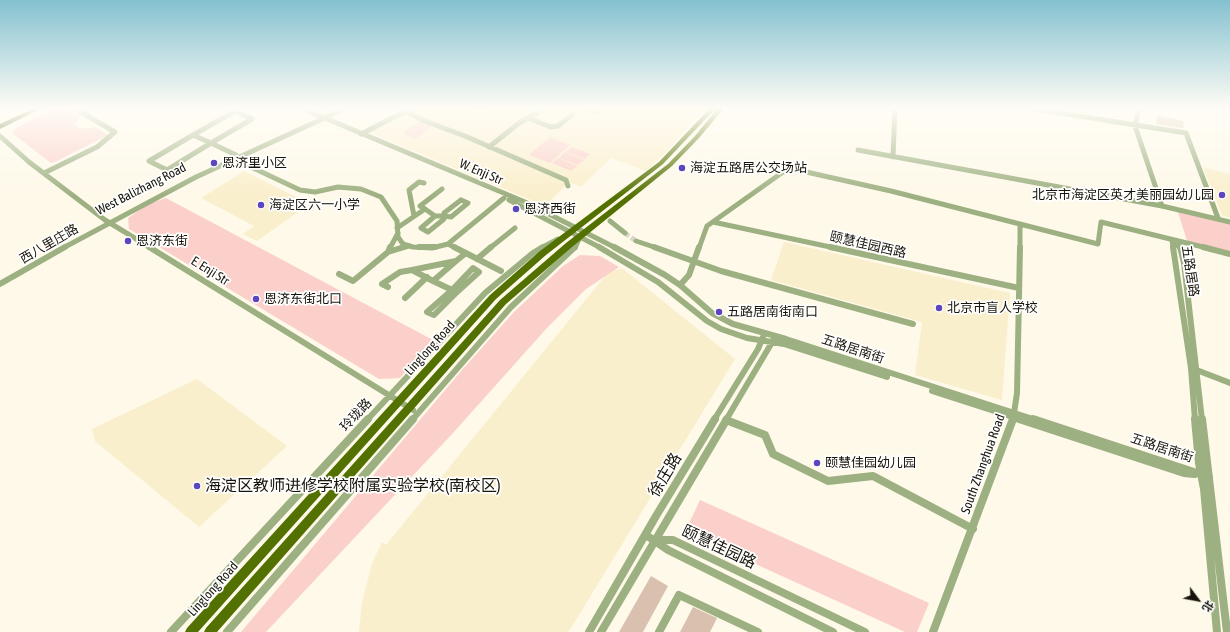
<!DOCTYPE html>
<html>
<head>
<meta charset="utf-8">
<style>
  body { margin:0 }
  #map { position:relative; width:1230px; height:632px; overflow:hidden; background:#fef9e9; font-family:"Asap Condensed","Noto Sans SC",sans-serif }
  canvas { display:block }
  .north { position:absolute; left:1178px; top:580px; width:40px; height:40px; -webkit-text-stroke:3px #fff; paint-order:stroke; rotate:122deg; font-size:11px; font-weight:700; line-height:16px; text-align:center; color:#17140a }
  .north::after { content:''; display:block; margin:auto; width:14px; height:18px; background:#17140a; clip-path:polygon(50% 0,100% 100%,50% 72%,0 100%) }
</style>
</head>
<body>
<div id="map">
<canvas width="1230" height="632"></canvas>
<div class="north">北</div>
</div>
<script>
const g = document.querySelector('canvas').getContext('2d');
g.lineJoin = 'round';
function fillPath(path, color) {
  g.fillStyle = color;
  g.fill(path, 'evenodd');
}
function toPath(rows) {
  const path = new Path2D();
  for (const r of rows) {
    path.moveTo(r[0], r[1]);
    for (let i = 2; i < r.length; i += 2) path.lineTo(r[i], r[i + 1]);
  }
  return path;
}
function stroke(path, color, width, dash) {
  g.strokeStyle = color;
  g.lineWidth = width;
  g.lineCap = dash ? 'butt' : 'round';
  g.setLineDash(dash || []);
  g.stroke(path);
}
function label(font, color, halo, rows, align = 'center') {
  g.font = font + ' "Asap Condensed","Noto Sans SC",sans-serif';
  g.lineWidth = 3.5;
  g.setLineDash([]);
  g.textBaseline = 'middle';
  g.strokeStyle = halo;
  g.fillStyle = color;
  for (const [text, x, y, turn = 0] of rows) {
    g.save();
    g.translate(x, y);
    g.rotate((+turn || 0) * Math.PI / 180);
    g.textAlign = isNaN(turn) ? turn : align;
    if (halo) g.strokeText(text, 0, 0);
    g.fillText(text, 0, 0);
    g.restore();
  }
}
const built = toPath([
  [407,108,471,108,479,112,487,108,706,108,667,151,646,171,611,158,581,187,569,182,545,206,364,130],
  [1203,167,1230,174,1230,218,1222,215],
  [244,171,306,202,305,207,257,241,243,234,254,226,201,198],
  [784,242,1010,293,1002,400,915,375,922,322,771,280],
  [623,269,735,359,571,628,568,632,359,632,362,602,372,564,382,542,386,545,610,270],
  [197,379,287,446,199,527,95,441,92,429]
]);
const green = toPath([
  [56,108,64,108,80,117,75,125,79,129,95,127,108,135,55,162,51,163,12,133,17,127],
  [420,121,432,126,416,139,403,133],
  [550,137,570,145,550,163,529,155],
  [572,147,590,154,585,159,566,152],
  [565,152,584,160,578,165,559,158],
  [558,158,577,166,571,171,552,163],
  [166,198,433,340,400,378,379,379,129,229,128,218,148,204],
  [1178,212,1230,224,1230,252,1187,241],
  [580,255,600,256,619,267,586,289,546,329,453,433,266,632,241,632,462,370,514,312,563,266],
  [700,500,929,603,917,632,905,632,685,532]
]);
const building = toPath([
  [1157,115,1184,121,1183,128,1156,124],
  [651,576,668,586,643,632,619,632],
  [693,607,717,618,710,632,680,632]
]);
const minorTunnel = toPath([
  [625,233,636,241]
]);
const minorFar2 = toPath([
  [301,108,525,202,616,248],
  [586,108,597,112],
  [1029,108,1186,133,1218,218],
  [1139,108,1135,126,1162,206],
  [528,118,551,127,558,126,572,115],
  [361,134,406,111,422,120,465,136,566,180,568,186],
  [193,135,211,143],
  [193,135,149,161,167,170,211,143],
  [193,135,235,111,252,119,211,143],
  [0,136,29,162,105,220,151,248],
  [211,143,236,155],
  [489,147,519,123,546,108],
  [858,150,1162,206,1230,222],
  [893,157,895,108],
  [234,159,300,190,315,192,338,187,361,189,381,197,397,221,398,237,403,244,413,247,432,248,448,244,504,198],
  [44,173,97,147,115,132,74,108],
  [461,200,468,203,451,217,444,216,444,213,461,200],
  [509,200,601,248],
  [425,209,420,206,442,189],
  [414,216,409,190,419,182,424,183],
  [435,216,444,216],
  [435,216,421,228,428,232,444,219,444,216],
  [610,221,625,233],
  [713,222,835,248],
  [397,228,425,209,435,216],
  [1172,240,1173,248],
  [636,241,657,248],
  [1173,241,1180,248],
  [448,244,456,248],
  [63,248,196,177,346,108],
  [390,248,398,233],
  [401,248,409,246],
  [490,248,515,228],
  [541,248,558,239],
  [575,248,580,237],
  [699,248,707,226,783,172,793,169,891,191,1098,244,1101,222,1207,248],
  [1020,248,1020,225]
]);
const minorFar1 = toPath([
  [149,247,413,410],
  [390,247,388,252,404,247],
  [419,247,435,247],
  [454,247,501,271],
  [599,247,658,282,707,321,721,329,747,338,784,344,887,377],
  [614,247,665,275,680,285,712,313,733,324,786,339,1036,420],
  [654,247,721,271,913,324],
  [830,247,1019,288],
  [1173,247,1191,368,1195,420],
  [1180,247,1184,263,1202,420],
  [1203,247,1230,254],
  [477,259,491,247],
  [456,261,433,281,412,270,456,261],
  [456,261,466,253],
  [339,274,353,281,388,252],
  [433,281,452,290],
  [0,284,65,247],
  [680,285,689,275,699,247],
  [388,287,382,284,400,272,412,270],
  [452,290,457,292],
  [452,290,427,312,434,315,457,292],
  [452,290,473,268,479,272,457,292],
  [405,298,427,277],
  [1194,369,1230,383],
  [932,391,1022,420],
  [367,420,485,293,533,253,543,247],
  [412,420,511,307,575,247],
  [714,420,758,349,763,337],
  [726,420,774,339],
  [1013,420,1017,393,1020,247]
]);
const minor = toPath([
  [1019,419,1184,473,1194,474],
  [1033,419,1209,477],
  [1195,419,1199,463,1204,489,1217,632],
  [1202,419,1227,632],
  [726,420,765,435,773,454,828,481,873,476,973,529],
  [646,535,668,550,833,632],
  [655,540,673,540,865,632],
  [171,632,368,419],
  [227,632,413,419],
  [589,632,656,516,715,419],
  [601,632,727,419],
  [659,632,679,595,758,632],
  [933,632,1013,419]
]);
const major = toPath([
  [710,108,716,108,663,164,546,255,496,299,198,632,185,632,187,628,490,295,540,251,659,162,710,108],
  [718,108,724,108,699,138,672,166,572,247,506,304,217,632,204,632,206,628,500,300,566,243,668,164,695,136,718,108]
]);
const highway = toPath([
  [34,108,42,108,0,129,0,124,34,108]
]);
const markers = [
  [214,163,4,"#5b46be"],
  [682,168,4,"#5b46be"],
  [1222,195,4,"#5b46be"],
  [261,205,4,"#5b46be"],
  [516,209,4,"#5b46be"],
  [128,241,4,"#5b46be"],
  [256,299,4,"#5b46be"],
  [939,308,4,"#5b46be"],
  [719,312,4,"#5b46be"],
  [817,463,4,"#5b46be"],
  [197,486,4,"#5b46be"]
];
const poiNames = [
  ["恩济里小区",222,163],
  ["海淀五路居公交场站",690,168],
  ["北京市海淀区英才美丽园幼儿园",1214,195,"right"],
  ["海淀区六一小学",269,205],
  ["恩济西街",524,209],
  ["恩济东街",136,241],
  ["恩济东街北口",264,299],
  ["北京市盲人学校",947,308],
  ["五路居南街南口",727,312],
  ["颐慧佳园幼儿园",825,463]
];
const streetNames = [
  ["W. Enji Str",481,172,23],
  ["West Balizhang Road",141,189,-27],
  ["西八里庄路",49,244,-30],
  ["颐慧佳园西路",868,245,13],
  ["E. Enji Str",210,271,32],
  ["五路居路",1190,271,81],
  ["Linglong Road",430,348,-48],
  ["五路居南街",853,349,18],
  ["玲珑路",356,415,-47],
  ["五路居南街",1162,448,18],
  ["South Zhanghua Road",983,464,-70],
  ["Linglong Road",213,589,-48]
];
const nearStreetnames = [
  ["徐庄路",665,475,-59],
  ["颐慧佳园路",719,547,25]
];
const nearPoinames = [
  ["海淀区教师进修学校附属实验学校(南校区)",205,486]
];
fillPath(built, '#faefcc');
fillPath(green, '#fbd0cb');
fillPath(building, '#dac1af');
stroke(minorTunnel, '#dbd7c8', 5, [5, 2.5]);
stroke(minorFar2, '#9db081', 5);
stroke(minorFar1, '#9db081', 6);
stroke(minor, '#9db081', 8);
fillPath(major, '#537101');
fillPath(highway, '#425618');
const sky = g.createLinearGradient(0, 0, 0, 197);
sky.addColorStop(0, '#84c1d0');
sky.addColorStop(0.55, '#fffcf5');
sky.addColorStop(1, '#fffcf500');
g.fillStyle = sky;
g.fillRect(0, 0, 1230, 197);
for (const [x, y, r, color] of markers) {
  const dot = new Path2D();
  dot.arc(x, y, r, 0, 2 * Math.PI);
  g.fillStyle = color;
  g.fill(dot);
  stroke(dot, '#fff', 1.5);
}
label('13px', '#17140a', '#fff', poiNames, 'left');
label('13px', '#17140a', '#fff', streetNames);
label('16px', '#17140a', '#fff', nearStreetnames);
label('16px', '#17140a', '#fff', nearPoinames, 'left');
</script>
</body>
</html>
